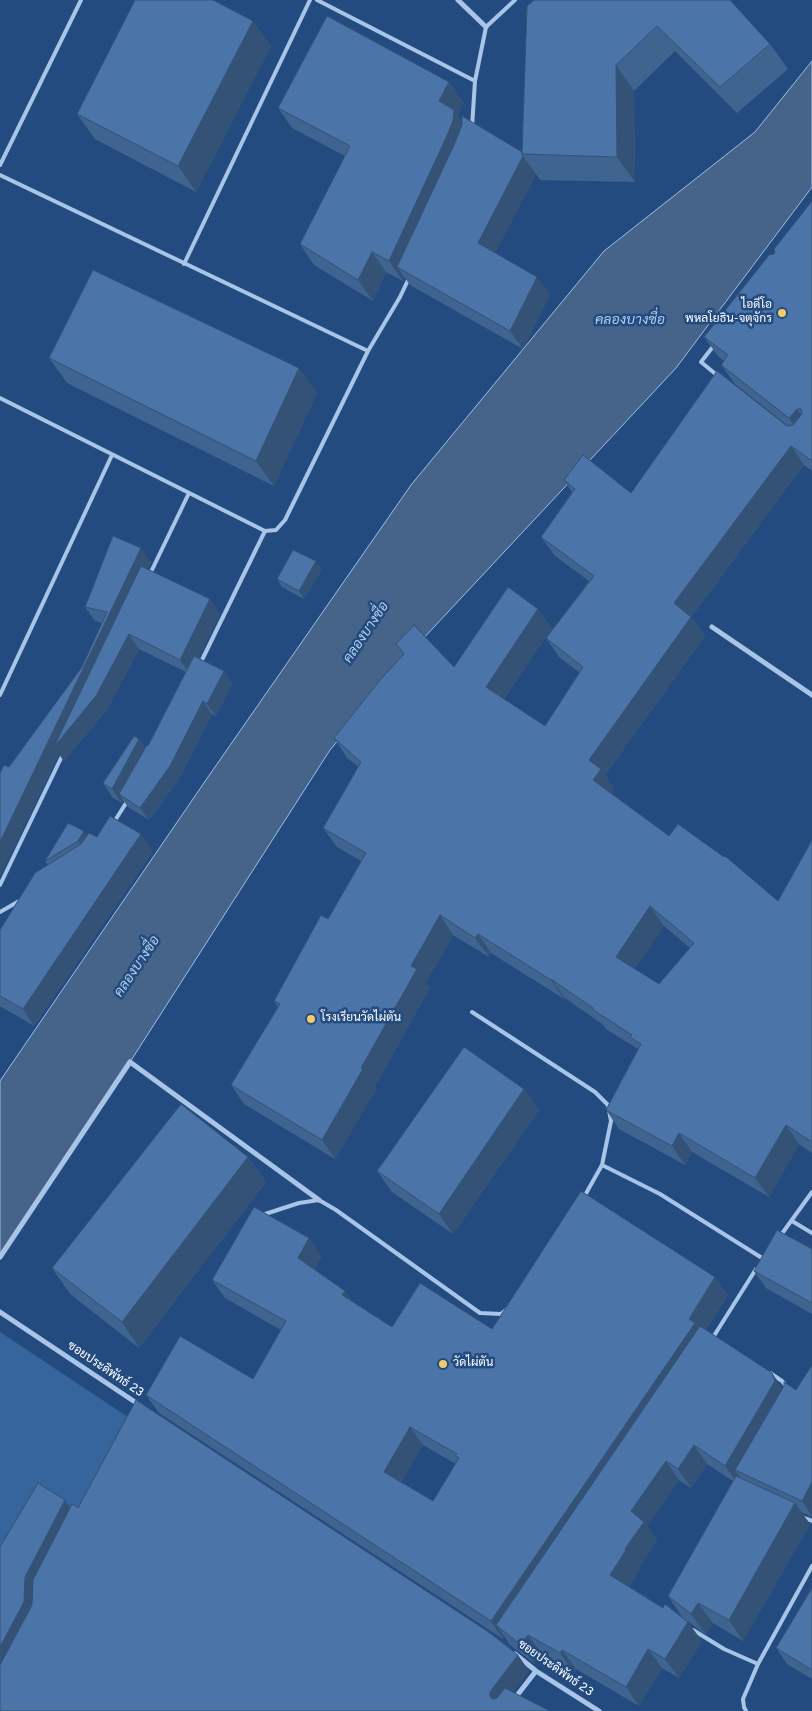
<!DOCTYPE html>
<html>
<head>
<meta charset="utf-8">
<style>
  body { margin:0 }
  canvas { display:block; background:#234b7f }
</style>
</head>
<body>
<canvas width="812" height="1711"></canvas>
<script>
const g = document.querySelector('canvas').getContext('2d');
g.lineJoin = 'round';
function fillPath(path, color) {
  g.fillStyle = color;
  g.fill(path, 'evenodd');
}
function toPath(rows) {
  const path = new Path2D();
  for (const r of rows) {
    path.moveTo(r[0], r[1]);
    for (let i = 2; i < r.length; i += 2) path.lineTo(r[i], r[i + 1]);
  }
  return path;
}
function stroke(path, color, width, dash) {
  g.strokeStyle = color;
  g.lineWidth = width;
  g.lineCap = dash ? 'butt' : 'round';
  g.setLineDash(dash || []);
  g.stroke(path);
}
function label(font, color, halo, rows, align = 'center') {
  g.font = font + ' Overpass,Sarabun,sans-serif';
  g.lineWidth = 5;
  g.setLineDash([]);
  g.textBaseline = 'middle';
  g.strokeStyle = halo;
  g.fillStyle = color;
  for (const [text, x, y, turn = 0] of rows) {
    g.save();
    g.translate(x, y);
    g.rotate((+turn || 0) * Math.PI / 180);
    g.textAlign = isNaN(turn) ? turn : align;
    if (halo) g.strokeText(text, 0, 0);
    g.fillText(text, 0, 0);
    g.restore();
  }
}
const green = toPath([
  [0,1332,128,1417,32,1600,0,1578]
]);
const water = toPath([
  [812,61,812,187,676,368,420,642,330,750,130,1062,0,1259,0,1081,208,777,411,485,604,251,755,132,812,61]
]);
const lane = toPath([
  [317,0,475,81],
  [472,127,475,81,486,27,515,0],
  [0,165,81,0],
  [0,175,368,351],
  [184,264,310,0],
  [715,344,701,362,718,376],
  [0,398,265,531,276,530,285,520,368,351,400,297,409,278],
  [150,574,189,493],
  [200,664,265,531],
  [0,695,112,455],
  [114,822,128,800],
  [0,885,63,754],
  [0,912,21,900],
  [472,1012,595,1092,608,1105,611,1121,602,1165],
  [584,1197,602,1165,660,1194,762,1258],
  [262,1215,299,1203,319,1200,336,1210,480,1313,501,1314,507,1309],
  [792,1221,812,1233],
  [781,1235,812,1192],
  [712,1339,756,1269],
  [770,1373,782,1381,786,1386],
  [802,1517,812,1521],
  [693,1630,724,1649,758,1664,812,1566],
  [746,1711,744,1707,743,1699,758,1664]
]);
const street = toPath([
  [458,0,486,27],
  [712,627,812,695],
  [0,1257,130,1062,319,1200],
  [0,1312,141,1406],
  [515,1654,536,1671,599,1711],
  [505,1711,536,1671]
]);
const wall = toPath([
  [527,6,770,44,788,69,737,113,675,51,634,91,635,182,540,180,536,174,495,253,537,277,550,295,523,349,410,285,405,278,403,281,386,272,373,301,314,265,300,244,345,156,292,128,278,108,449,82,464,103,457,115,462,122,522,152],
  [253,21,271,46,196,192,95,139,77,114],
  [812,201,812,471,804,465,691,617,705,636,605,775,614,788,611,793,669,836,778,901,812,840,812,1153,799,1144,769,1197,692,1152,685,1165,619,1129,606,1110,638,1049,606,1029,602,1024,565,998,564,999,491,953,489,957,453,935,426,982,430,988,375,1086,377,1088,335,1159,244,1104,231,1085,278,1007,274,1001,328,919,361,861,337,847,323,828,359,767,347,758,334,738,404,654,396,644,454,667,552,628,504,699,545,726,580,673,559,657,546,638,589,581,555,556,541,537,572,492,564,480,631,493,788,426,735,384,721,365,724,361,718,356,704,337,774,254],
  [664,926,690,948,659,984,634,969],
  [49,358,317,393,274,486,67,383],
  [151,562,147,570,220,614,198,658,224,671,232,684,216,716,212,714,179,779,149,820,128,807,123,800,122,803,113,798,103,783,139,739,145,748,148,746,186,672,139,649,107,710,64,761,59,754,0,876,0,773,9,767,82,667,102,623,95,621,85,607],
  [322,569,304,599,282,587,277,579],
  [87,836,97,837,153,851,34,1026,0,1006,0,930,48,865,45,861],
  [524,1089,539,1110,453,1234,392,1192,377,1171],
  [248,1157,266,1182,139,1348,70,1294,52,1268],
  [812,1249,812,1314,766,1288,754,1271],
  [322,1256,314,1269,345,1291,353,1302,392,1327,492,1329,715,1277,728,1295,706,1330,782,1388,796,1390,812,1365,812,1517,801,1512,810,1524,743,1641,713,1623,706,1635,682,1617,668,1596,733,1481,707,1464,691,1488,679,1480,647,1526,657,1541,639,1567,640,1569,628,1587,702,1641,679,1678,662,1668,639,1706,576,1669,574,1672,542,1654,535,1664,509,1644,505,1637,503,1639,159,1413,146,1395,253,1379,281,1330,225,1298,212,1280],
  [423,1445,456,1464,433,1501,401,1482],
  [812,1588,812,1679,787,1664,776,1648]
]);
const shadedWall = toPath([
  [253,21,271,46,196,192,178,166],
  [616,65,634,91,635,182,617,157],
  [449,82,464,103,457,115,468,130,397,267,405,278,403,281,389,261,439,101],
  [523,156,536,174,491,261,478,243],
  [372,252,386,272,373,301,358,280],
  [537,277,550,295,523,349,510,331],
  [299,368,317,393,274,486,256,461],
  [797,409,810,428,802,437,789,418],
  [791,446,804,465,687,622,674,603],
  [141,548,151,562,74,722,129,634,139,649,107,710,64,761,59,754,0,876,0,842],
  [316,561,322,569,304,599,299,591],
  [210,599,220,614,190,674,180,660],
  [538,609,552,628,499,706,486,687],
  [691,617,705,636,605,775,614,788,606,799,593,780,589,760],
  [224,671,232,684,216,716,207,704],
  [203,701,212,714,179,779,149,820,140,808],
  [139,739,149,754,119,794,123,800,122,803,112,789],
  [84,831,94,846,88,855,78,841],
  [141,834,153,851,34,1026,23,1009],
  [650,906,664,926,630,976,616,957],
  [440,915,453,935,426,982,430,988,375,1086,377,1088,335,1159,322,1140,361,1068,411,966],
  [478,934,491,953,489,957,475,938],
  [551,979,565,998,564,999,551,980],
  [524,1089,539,1110,453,1234,439,1214],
  [786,1125,799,1144,769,1197,755,1178],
  [679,1133,692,1152,685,1165,672,1146],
  [248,1157,266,1182,139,1348,122,1322],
  [309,1238,322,1256,310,1276,298,1258],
  [715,1277,728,1295,703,1334,496,1625,505,1637,503,1639,491,1621],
  [345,1291,358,1309,342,1295],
  [772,1373,785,1392,735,1470,742,1480,739,1485,725,1466],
  [410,1427,423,1445,397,1490,384,1472],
  [694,1445,707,1464,691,1488,678,1469],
  [666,1461,679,1480,647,1526,657,1541,639,1567,640,1569,623,1594,610,1575,625,1549,631,1511],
  [812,1482,812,1516,802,1501],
  [65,1500,76,1516,0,1685,0,1647,25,1577],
  [795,1503,810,1524,743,1641,729,1620],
  [698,1603,713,1623,706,1635,691,1614],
  [688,1622,702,1641,679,1678,665,1659],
  [528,1635,542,1654,535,1664,521,1645],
  [648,1649,662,1668,639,1706,626,1687],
  [562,1650,576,1669,574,1672,560,1653],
  [518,1655,529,1671,502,1708,490,1696,490,1692]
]);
const building = toPath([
  [135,0,213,0,253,21,178,166,77,114,135,0],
  [534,0,730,0,770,44,720,87,657,26,616,65,617,157,522,154,527,6,534,0],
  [327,16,449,82,439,101,454,110,453,121,445,140,389,261,372,252,358,280,300,244,350,146,278,108,327,16],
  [462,116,522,152,523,156,478,243,537,277,510,331,397,267,454,145,462,125,462,116],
  [812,201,812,461,791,446,674,603,691,617,589,760,601,769,593,780,669,836,678,824,724,857,725,856,778,901,812,840,812,1142,786,1125,755,1178,679,1133,672,1146,606,1110,641,1044,630,1037,632,1035,592,1009,593,1008,551,979,551,980,478,934,475,938,440,915,411,966,417,969,361,1068,363,1069,322,1140,231,1085,280,1004,274,1001,321,915,328,919,366,853,323,828,361,762,334,738,380,680,404,654,396,644,414,625,454,667,508,587,538,609,486,687,545,726,583,667,546,638,594,576,541,537,575,489,564,480,583,455,631,493,717,371,787,426,793,425,802,414,801,409,797,409,789,418,721,365,728,355,704,337,769,255,774,254,775,252,774,249,812,201],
  [650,906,694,943,659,984,616,957,650,906],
  [93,270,299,368,256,461,49,358,93,270],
  [113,536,141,548,0,842,0,773,4,765,9,767,82,667,107,612,85,607,113,536],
  [293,550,316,561,299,591,277,579,293,550],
  [141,566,210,599,180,660,129,634,96,696,54,747,141,566],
  [194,656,224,671,207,704,203,701,170,766,140,808,119,794,147,745,148,746,194,656],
  [134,736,139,739,112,789,103,783,134,736],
  [110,816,141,834,23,1009,0,996,0,930,35,873,81,844,89,833,97,837,110,816],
  [68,823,84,831,78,841,45,861,68,823],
  [464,1047,524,1089,439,1214,377,1171,464,1047],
  [181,1104,248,1157,122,1322,52,1268,181,1104],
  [581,1191,715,1277,689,1319,695,1323,491,1621,146,1395,180,1336,253,1379,286,1321,212,1280,254,1207,309,1238,298,1258,345,1291,342,1295,392,1327,420,1283,492,1329,581,1191],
  [410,1427,457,1454,455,1456,459,1458,433,1501,384,1472,410,1427],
  [777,1230,812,1249,812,1303,754,1271,777,1230],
  [700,1326,772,1373,775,1381,725,1466,694,1445,678,1469,666,1461,631,1511,644,1522,625,1549,626,1550,610,1575,663,1608,665,1604,688,1622,665,1659,648,1649,626,1687,562,1650,560,1653,528,1635,521,1645,496,1625,700,1326],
  [812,1365,812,1482,802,1501,735,1470,784,1386,784,1382,796,1390,812,1365],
  [136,1400,490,1633,518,1655,490,1692,490,1696,492,1699,497,1698,505,1688,550,1711,0,1711,0,1665,32,1605,33,1580,72,1504,78,1508,136,1400],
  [736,1476,795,1503,729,1620,698,1603,691,1614,668,1596,736,1476],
  [38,1483,65,1500,25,1577,24,1602,0,1647,0,1547,38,1483],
  [812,1588,812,1670,776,1648,812,1588]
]);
const markers = [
  [782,313,5,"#f2cb6a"],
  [311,1019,5,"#f2cb6a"],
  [443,1364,5,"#f2cb6a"]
];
const poiNames = [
  ["ไอดีโอ",772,306,"right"],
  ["พหลโยธิน-จตุจักร",772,320,"right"],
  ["โรงเรียนวัดไผ่ตัน",321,1019],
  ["วัดไผ่ตัน",453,1364]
];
const streetNames = [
  ["ซอยประดิพัทธ์ 23",105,1370,34],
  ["ซอยประดิพัทธ์ 23",555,1669,35]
];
const waterNames = [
  ["คลองบางซื่อ",630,321],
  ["คลองบางซื่อ",367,633,-56],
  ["คลองบางซื่อ",138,967,-56]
];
fillPath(green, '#36649c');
fillPath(water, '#466489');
stroke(water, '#9cbfe7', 1);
stroke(lane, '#a8c4e6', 4);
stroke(street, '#a8c4e6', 5);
fillPath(wall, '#406490');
fillPath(shadedWall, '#345176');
fillPath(building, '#4b74a8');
stroke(building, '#345176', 1);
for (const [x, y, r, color] of markers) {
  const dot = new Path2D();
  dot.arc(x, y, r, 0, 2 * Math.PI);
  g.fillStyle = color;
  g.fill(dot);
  stroke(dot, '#234b7f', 2);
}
label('12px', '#fff', '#234b7f', poiNames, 'left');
label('12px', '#fff', '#234b7f', streetNames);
label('italic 14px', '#b3ceee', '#234b7f', waterNames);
</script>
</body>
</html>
